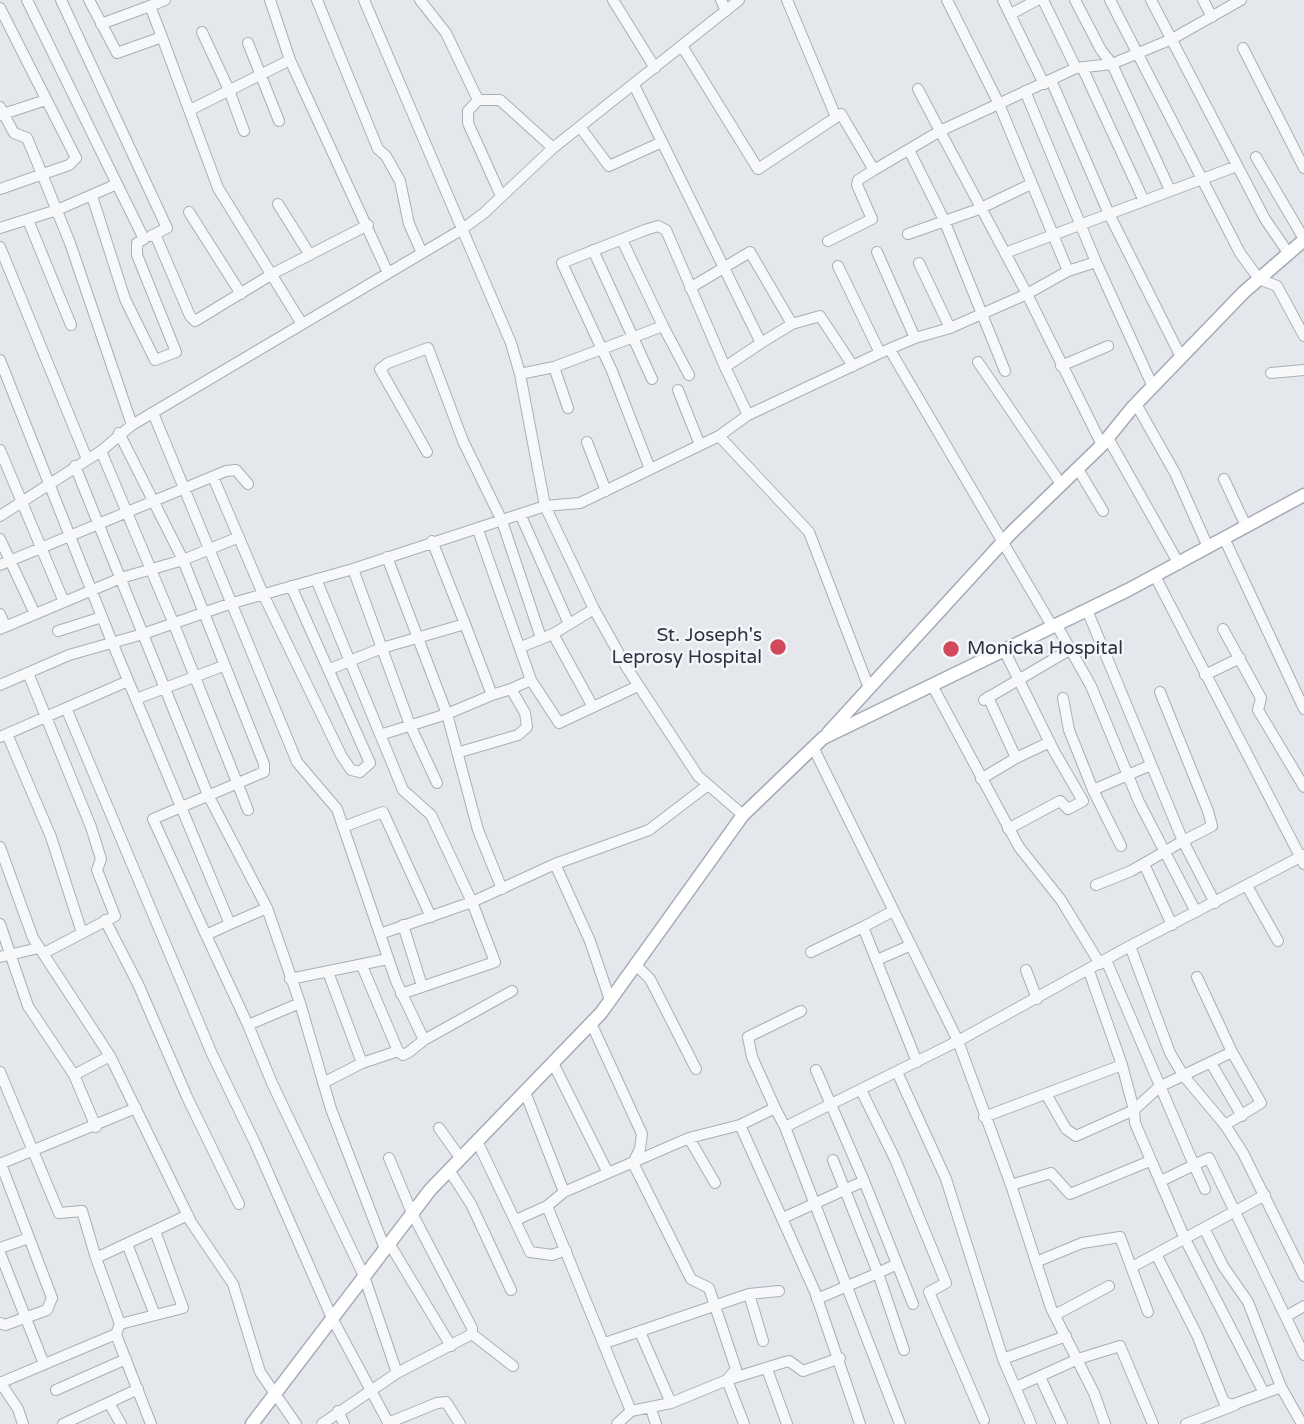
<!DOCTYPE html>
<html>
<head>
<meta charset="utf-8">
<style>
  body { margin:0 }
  canvas { display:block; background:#e4e7ec }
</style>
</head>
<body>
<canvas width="1304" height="1424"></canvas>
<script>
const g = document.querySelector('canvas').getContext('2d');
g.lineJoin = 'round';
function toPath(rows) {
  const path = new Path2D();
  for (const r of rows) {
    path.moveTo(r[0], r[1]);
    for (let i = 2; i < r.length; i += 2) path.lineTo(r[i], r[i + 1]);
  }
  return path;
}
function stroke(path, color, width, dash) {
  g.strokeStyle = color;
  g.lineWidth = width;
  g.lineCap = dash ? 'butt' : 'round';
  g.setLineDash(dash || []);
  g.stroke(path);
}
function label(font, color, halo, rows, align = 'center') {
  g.font = font + ' "Varela Round",sans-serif';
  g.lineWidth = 5;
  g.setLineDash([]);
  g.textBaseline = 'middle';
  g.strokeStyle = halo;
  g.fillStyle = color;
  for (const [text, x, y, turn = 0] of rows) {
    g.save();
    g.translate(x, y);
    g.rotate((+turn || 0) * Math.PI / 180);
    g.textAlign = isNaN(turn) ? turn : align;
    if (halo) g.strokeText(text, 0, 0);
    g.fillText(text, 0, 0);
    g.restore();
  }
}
const minor = toPath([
  [61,0,167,228,151,236],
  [89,0,117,53,162,37,218,188,302,324],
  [270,0,290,60,388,273],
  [317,0,378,149,386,156,400,181,409,224,422,253],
  [364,0,511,343,520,374,545,506,594,609,627,668,698,776,743,815],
  [420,0,446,33,478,100],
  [613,0,655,68],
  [721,0,726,11],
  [787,0,836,117],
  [947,0,999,104,1068,271],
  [1003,0,1044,84],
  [1043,0,1076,68],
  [1110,0,1240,253,1259,279,1277,286,1304,336],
  [1151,0,1265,219,1289,254],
  [1203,0,1212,17],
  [150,6,165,0],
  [0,8,76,158,69,165,0,189],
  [1011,14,1037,0],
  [101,24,150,6,162,37],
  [202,32,229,90,244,131],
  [248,43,279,121],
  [682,46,758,169,841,114,874,170,940,131,1027,294,1102,445],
  [1243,48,1304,168],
  [1082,67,1144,201],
  [1051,80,1109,214,1181,357],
  [918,89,940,131,1076,68,1112,64,1101,50,1075,0],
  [1025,91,1096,262],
  [0,107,14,133,27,138,42,174,70,243,132,425],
  [190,110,290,60],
  [0,115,46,100],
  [580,127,609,166,662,142],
  [909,150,944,220,1005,371],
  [1256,157,1304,239],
  [1170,190,1112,64,1172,39,1241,0],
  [92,196,125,299,155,360,176,352,137,255,137,243,144,239,117,184],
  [501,196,468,123,468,111,478,100,500,100,553,148],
  [278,204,310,255],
  [189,212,241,294],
  [28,220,71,325],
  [0,228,57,210,117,184,27,0],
  [155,234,190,316,195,321,274,273,368,225],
  [908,234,979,209,1031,184],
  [828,241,872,219,857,185,858,180,874,170],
  [0,247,87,459],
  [593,250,652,379],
  [877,252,915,338],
  [1005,253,1237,166],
  [919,263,950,328],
  [690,288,750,252,792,324,761,343],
  [792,324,820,316,853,366],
  [663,326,689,375],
  [890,350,1052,626],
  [880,353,915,338,950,328,1027,294,1068,271,1096,262,1153,387],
  [0,360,112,642,230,924,206,935,248,1025,300,1003],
  [978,362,1061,484],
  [1061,366,1108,346],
  [1271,373,1304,370],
  [520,374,554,367],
  [678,390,700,445],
  [1136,404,1175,473,1208,547],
  [568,408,554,367,663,326,622,240],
  [153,413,297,762,337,809,396,981,424,1040,512,991],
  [748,415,880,353,838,266],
  [119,433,183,560,264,764,264,772,153,819,206,935],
  [719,436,809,532,869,688],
  [1108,438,1179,564],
  [587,442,606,491],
  [0,450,64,602],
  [101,451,173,622,248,810],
  [427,452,380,369,388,363,428,348,463,441,502,521,541,638],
  [75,466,208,795,267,908,300,1003,331,1109,385,1249],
  [650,469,612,371,562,263,645,230,658,226,666,230,725,367],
  [1078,469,1103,511],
  [213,477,263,594,341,755,351,770,360,772,370,763,291,586],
  [1224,479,1245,524],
  [0,516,101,451,132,425,461,230,484,213,553,148,739,0],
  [521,516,569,624],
  [478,530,531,680,511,689],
  [1224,538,1304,709],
  [0,539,35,614],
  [387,557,447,714,478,830,502,889],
  [0,565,226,471,236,470,248,484],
  [353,569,410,725,437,783],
  [1155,576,1304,864],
  [316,579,403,790,431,815,472,902,380,934],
  [1087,610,1183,841,1131,871,1096,885],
  [0,614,5,626],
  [1056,624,1091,686,1139,802,1196,912],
  [0,629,121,578,183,560,239,537],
  [1223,629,1261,698,1258,710,1304,787],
  [58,631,102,617],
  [553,634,593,707],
  [521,647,553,634,594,609],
  [1004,650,1054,751,1083,801,1068,809,1060,801,1008,829],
  [330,669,382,648,465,624,432,541],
  [28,673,91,827,101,859,97,870,115,916,44,953],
  [1205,675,1240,658],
  [531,680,559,723,638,686],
  [0,685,69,655,143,634,229,604,353,569,545,506,580,503,719,436,748,415,725,367,761,343,634,85],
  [932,685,1019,847,1061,900,1100,964],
  [1160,692,1208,811,1212,826,1183,841,1215,903],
  [1063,698,1069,730,1093,790,1151,765],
  [136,699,223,666],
  [984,700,1071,649],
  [66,708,212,1054,255,1143,332,1318,389,1424],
  [7,734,51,837,82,933],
  [380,735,447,714,492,695,465,624],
  [0,737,128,681],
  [813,747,958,1041,1130,946,1304,855],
  [460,752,518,735,527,727,525,713,511,689,492,695],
  [1016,758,1050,742],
  [981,779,1016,758,988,697],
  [1093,790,1121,846],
  [343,827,383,812,431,917],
  [0,847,33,938,110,1056,191,1222,233,1284,260,1372,296,1424],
  [555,864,649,830,708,785],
  [1144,864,1172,925],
  [1247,886,1278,941],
  [893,911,863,927,917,1062],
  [105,920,138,984,187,1097,239,1204],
  [0,924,28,1006,74,1075,96,1127],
  [230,924,267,908],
  [403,925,422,986],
  [1130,946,1170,1053,1183,1075,1225,1125,1261,1103,1232,1052],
  [811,952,863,927],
  [0,957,39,948],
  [877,960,911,945],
  [1106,960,1194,1165,1209,1158,1304,1355],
  [636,965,650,979,696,1069],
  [362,966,398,1051,403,1055,409,1052,424,1040],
  [1026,970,1037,999],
  [328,972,362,1063],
  [1197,977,1232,1052,1159,1087,1134,1110,1135,1123,1185,1239,1264,1393],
  [290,979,388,959],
  [401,994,495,962,472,902,555,864,590,941,610,1000],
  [591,1023,642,1134,640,1149,633,1163,691,1279,709,1288,736,1369,727,1380,744,1424],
  [248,1025,272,1083,364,1276,397,1373,322,1424],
  [553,1063,608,1173],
  [1211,1063,1242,1116],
  [0,1072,59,1213,82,1211,96,1258],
  [897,1072,946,1179,1003,1359,1031,1424],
  [74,1075,110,1056],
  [323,1083,362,1063,398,1051],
  [861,1090,895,1159,946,1283,929,1292,984,1420],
  [525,1092,564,1192,547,1206,631,1411,617,1424],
  [1046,1094,1066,1129,1076,1136,1134,1110,1122,1065],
  [775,1108,752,1057,748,1037,801,1011],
  [984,1117,1122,1065,1089,971],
  [740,1125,775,1108,785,1127,958,1041,1011,1185,1051,1308,1094,1393,1105,1424],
  [1225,1125,1243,1153,1304,1276],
  [785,1127,900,1424],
  [439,1128,461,1159],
  [689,1138,715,1183],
  [477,1141,530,1252,552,1255,566,1250],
  [389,1158,412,1213,472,1328,472,1334,397,1373],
  [0,1164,136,1108],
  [449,1170,471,1204,511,1290],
  [864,1181,913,1304],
  [1161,1181,1194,1165,1205,1189],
  [1011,1185,1051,1173,1070,1194,1150,1161],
  [564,1192,689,1138,740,1125,815,1292,860,1424],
  [783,1218,864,1181,816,1070],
  [516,1220,547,1206],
  [1205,1230,1223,1266,1248,1302,1281,1387,1302,1424],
  [389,1243,451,1346],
  [127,1244,155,1315],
  [0,1248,29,1238],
  [0,1253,44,1364],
  [1157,1256,1197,1335,1224,1402,1232,1405,1281,1387],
  [1036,1262,1082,1243,1120,1237,1148,1312],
  [897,1264,878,1273,904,1350],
  [1132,1267,1265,1195],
  [749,1294,763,1341],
  [817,1299,878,1273,833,1160],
  [1055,1315,1109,1286],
  [1287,1316,1304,1306],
  [0,1323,5,1325,47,1310,52,1298,1,1164],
  [120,1324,183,1308,155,1231],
  [640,1332,671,1403],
  [472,1334,513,1366],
  [605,1343,749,1294,779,1291],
  [1003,1359,1066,1336],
  [767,1369,787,1424],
  [1040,1377,1062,1424],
  [0,1382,18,1409,23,1424],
  [0,1383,116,1334],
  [1016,1387,1078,1359,1120,1346,1153,1424],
  [56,1390,126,1359],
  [109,1403,121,1424],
  [651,1409,656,1424],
  [338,1411,344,1424],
  [631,1411,671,1403,727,1380,785,1362,789,1361,803,1371,840,1358],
  [388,1423,437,1403,446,1402,460,1424],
  [63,1424,138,1389],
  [151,1424,120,1345,116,1334,120,1324,96,1258,188,1215],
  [1186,1424,1235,1405]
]);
const major = toPath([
  [828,733,1011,533,1102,445,1132,408,1244,292,1304,240],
  [252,1424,430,1190,601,1013,743,815,823,738,1128,590,1304,495]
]);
const markers = [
  [778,647,9,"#d1495b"],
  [951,649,9,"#d1495b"]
];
const poiNames = [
  ["St. Joseph's",762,636],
  ["Leprosy Hospital",762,658],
  ["Monicka Hospital",967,649,"left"]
];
stroke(minor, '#a9aeb7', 12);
stroke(major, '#a3abb8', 15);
stroke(minor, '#f7f8fa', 10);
stroke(major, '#fff', 12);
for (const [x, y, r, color] of markers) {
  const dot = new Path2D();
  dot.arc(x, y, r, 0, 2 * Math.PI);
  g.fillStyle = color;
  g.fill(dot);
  stroke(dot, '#f4f6f9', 2.5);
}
label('19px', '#2b3445', '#f4f6f9', poiNames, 'right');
</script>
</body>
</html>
